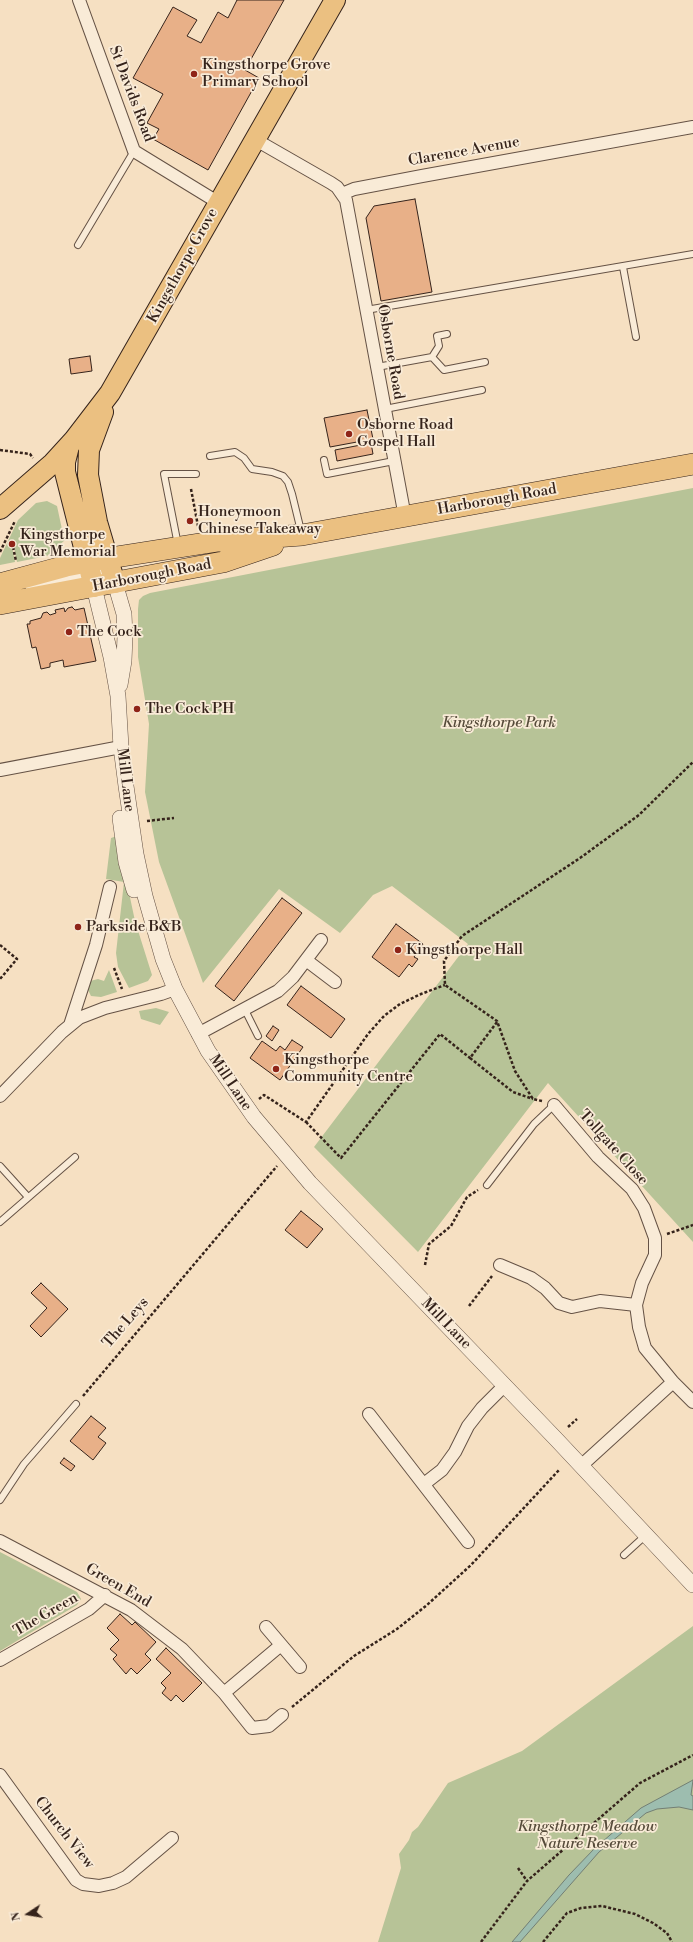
<!DOCTYPE html>
<html>
<head>
<meta charset="utf-8">
<style>
  body { margin:0 }
  #map { position:relative; width:693px; height:1942px; overflow:hidden; background:#f6e0c2; font-family:"Libre Bodoni",serif }
  canvas { display:block }
  .north { position:absolute; left:8px; top:1894px; width:40px; height:40px; -webkit-text-stroke:3px #f9ebd7; paint-order:stroke; rotate:258deg; font-size:11px; font-weight:700; line-height:16px; text-align:center; color:#35231b }
  .north::after { content:''; display:block; margin:auto; width:14px; height:18px; background:#35231b; clip-path:polygon(50% 0,100% 100%,50% 72%,0 100%) }
</style>
</head>
<body>
<div id="map">
<canvas width="693" height="1942"></canvas>
<div class="north">N</div>
</div>
<script>
const g = document.querySelector('canvas').getContext('2d');
g.lineJoin = 'round';
function fillPath(path, color) {
  g.fillStyle = color;
  g.fill(path, 'evenodd');
}
function toPath(rows) {
  const path = new Path2D();
  for (const r of rows) {
    path.moveTo(r[0], r[1]);
    for (let i = 2; i < r.length; i += 2) path.lineTo(r[i], r[i + 1]);
  }
  return path;
}
function stroke(path, color, width, dash) {
  g.strokeStyle = color;
  g.lineWidth = width;
  g.lineCap = dash ? 'butt' : 'round';
  g.setLineDash(dash || []);
  g.stroke(path);
}
function label(font, color, halo, rows, align = 'center') {
  g.font = font + ' "Libre Bodoni",serif';
  g.lineWidth = 3.5;
  g.setLineDash([]);
  g.textBaseline = 'middle';
  g.strokeStyle = halo;
  g.fillStyle = color;
  for (const [text, x, y, turn = 0] of rows) {
    g.save();
    g.translate(x, y);
    g.rotate((+turn || 0) * Math.PI / 180);
    g.textAlign = isNaN(turn) ? turn : align;
    if (halo) g.strokeText(text, 0, 0);
    g.fillText(text, 0, 0);
    g.restore();
  }
}
const green = toPath([
  [693,488,693,1242,548,1083,418,1252,314,1147,468,944,392,886,373,895,340,933,279,889,203,983,159,862,145,792,149,724,138,657,138,609,139,600,143,596,150,593],
  [47,501,57,506,63,534,57,536,58,541,65,540,47,556,17,562,14,547,12,547,15,562,0,565,0,558,18,520,36,503],
  [117,836,135,921,152,975,148,981,129,988,118,967,116,953,124,882,106,879,111,838],
  [109,970,117,992,101,997,91,996,87,988,90,981,98,979,104,981],
  [156,1008,169,1012,160,1025,141,1019,139,1011],
  [0,1552,77,1592,81,1599,77,1605,0,1651],
  [693,1626,693,1942,378,1942,401,1868,399,1854,409,1840,412,1832,418,1827,448,1783,522,1751]
]);
const water = toPath([
  [693,1780,691,1795,693,1796,693,1810,679,1807,657,1809,646,1813,599,1852,520,1942,512,1942,569,1875,594,1849,641,1808,693,1780]
]);
const building = toPath([
  [237,0,284,0,245,70,259,78,208,170,153,139,159,129,147,123,163,94,133,78,173,7,197,20,187,36,201,43,218,12,228,18,237,0],
  [415,199,432,292,381,301,366,218,374,206,415,199],
  [90,356,92,371,71,374,69,359,90,356],
  [367,410,373,439,330,447,324,418,367,410],
  [371,443,373,454,337,461,335,450,371,443],
  [72,607,75,610,84,608,96,661,64,667,63,660,50,663,50,667,41,669,36,647,32,648,27,624,30,624,30,621,41,618,43,613,47,612,50,615,56,613,55,610,64,608,65,612,68,608,72,607],
  [282,898,302,913,234,1001,215,986,282,898],
  [396,924,423,944,414,957,418,959,412,967,409,964,399,977,372,957,396,924],
  [301,986,345,1019,331,1038,287,1005,301,986],
  [273,1026,279,1030,272,1041,266,1036,273,1026],
  [292,1040,303,1047,280,1080,250,1058,262,1041,276,1051,280,1046,285,1050,292,1040],
  [301,1211,323,1229,307,1248,285,1230,301,1211],
  [41,1283,68,1309,41,1337,30,1326,47,1308,31,1293,41,1283],
  [91,1416,106,1428,98,1437,106,1443,93,1460,70,1441,91,1416],
  [64,1458,75,1466,71,1471,60,1463,64,1458],
  [120,1614,132,1625,135,1622,156,1642,145,1654,151,1660,137,1674,131,1668,126,1674,113,1659,117,1655,110,1649,119,1640,107,1628,120,1614],
  [166,1648,202,1683,183,1702,176,1695,171,1701,162,1693,166,1688,161,1683,171,1673,156,1659,166,1648]
]);
const path = toPath([
  [0,450,30,454,33,458],
  [191,489,198,526],
  [13,547,16,561],
  [0,552,15,521],
  [147,821,174,818],
  [0,945,17,959,0,979],
  [114,968,122,989],
  [497,1022,470,1058,513,1092,533,1099],
  [259,1099,264,1095,306,1122,368,1034,384,1016,400,1004,421,994,445,985],
  [542,1101,533,1099,515,1071,497,1021,445,985,444,961,462,936,580,858,639,815,693,762],
  [306,1122,341,1158,440,1034,470,1058],
  [667,1234,693,1225],
  [425,1265,429,1244,451,1226,467,1197,478,1190],
  [469,1306,492,1276],
  [83,1396,277,1166],
  [568,1427,577,1419],
  [292,1707,354,1656,397,1629,427,1605,471,1565,559,1470],
  [518,1868,527,1881],
  [481,1942,527,1881,640,1783,693,1755],
  [543,1942,567,1913,581,1908,602,1906,635,1914,653,1923,667,1933,672,1942]
]);
const service = toPath([
  [78,245,134,151],
  [623,267,636,337],
  [366,310,693,254],
  [432,357,439,346,437,336,447,334],
  [377,367,432,357,444,370,485,362],
  [385,409,482,390],
  [210,456,235,452,244,458,252,469,272,472,283,476,288,482,292,494,301,531],
  [324,460,327,474,394,461],
  [178,545,164,474,196,474],
  [245,1010,258,1036],
  [0,1166,28,1197],
  [487,1185,534,1124,554,1105],
  [0,1222,75,1157],
  [0,1500,24,1464,76,1404],
  [624,1555,646,1535]
]);
const minor = toPath([
  [79,0,134,151,219,203],
  [256,140,331,183,337,187,346,200,405,517],
  [342,194,354,189,422,176,693,127],
  [0,770,121,747],
  [306,960,335,982],
  [70,1025,96,945,110,887],
  [198,1034,278,991,293,977,321,940],
  [0,1096,62,1032,79,1018,105,1008,161,994,175,989],
  [554,1105,598,1157,632,1189,644,1208,655,1238,655,1255,642,1283,636,1305,639,1327,645,1348,673,1382,693,1402],
  [500,1265,531,1278,545,1288,559,1303,572,1307,600,1301,636,1305],
  [369,1414,468,1542],
  [582,1465,673,1382],
  [424,1484,442,1470,455,1452,468,1426,482,1408,505,1385],
  [0,1541,131,1610,182,1649,224,1693,252,1728,269,1726,282,1715],
  [266,1627,300,1667],
  [0,1660,89,1609,105,1595],
  [224,1693,281,1645],
  [0,1775,76,1880,83,1884,99,1886,113,1883,126,1877,172,1838]
]);
const tertiary = toPath([
  [31,583,99,575,111,579,115,583,124,614,125,636,124,661,120,685],
  [94,587,111,657,118,696,121,747,126,786,136,854,145,896,163,959,175,989,208,1051,254,1117,310,1183,556,1439,693,1585],
  [120,818,126,862,134,890]
]);
const primary = toPath([
  [103,412,89,450,88,475,97,522,115,583],
  [69,446,65,462,65,472,94,587],
  [0,509,53,463,74,440,110,393,335,0]
]);
const trunk = toPath([
  [0,584,66,566,97,560,218,541,302,535,693,464],
  [0,604,223,562,273,545]
]);
const markers = [
  [194,74,4,"#8f2418"],
  [349,434,4,"#8f2418"],
  [190,521,4,"#8f2418"],
  [12,544,4,"#8f2418"],
  [69,632,4,"#8f2418"],
  [137,709,4,"#8f2418"],
  [78,927,4,"#8f2418"],
  [398,950,4,"#8f2418"],
  [276,1069,4,"#8f2418"]
];
const poiNames = [
  ["Kingsthorpe Grove",202,65],
  ["Primary School",202,82],
  ["Osborne Road",357,425],
  ["Gospel Hall",357,442],
  ["Honeymoon",198,512],
  ["Chinese Takeaway",198,529],
  ["Kingsthorpe",20,535],
  ["War Memorial",20,552],
  ["The Cock",77,632],
  ["The Cock PH",145,709],
  ["Parkside B&B",86,927],
  ["Kingsthorpe Hall",406,950],
  ["Kingsthorpe",284,1060],
  ["Community Centre",284,1077]
];
const streetNames = [
  ["St Davids Road",131,94,69],
  ["Clarence Avenue",464,152,-10],
  ["Kingsthorpe Grove",183,266,-61],
  ["Osborne Road",390,352,80],
  ["Harborough Road",497,500,-10],
  ["Harborough Road",152,576,-11],
  ["Mill Lane",125,780,83],
  ["Mill Lane",230,1083,56],
  ["Tollgate Close",613,1148,48],
  ["The Leys",126,1323,-49],
  ["Mill Lane",446,1324,46],
  ["Green End",118,1586,30],
  ["The Green",46,1615,-30],
  ["Church View",64,1833,52]
];
const parkNames = [
  ["Kingsthorpe Park",499,723],
  ["Kingsthorpe Meadow",587,1827],
  ["Nature Reserve",587,1844]
];
fillPath(green, '#b7c397');
fillPath(water, '#9dbdaf');
stroke(water, '#737f74', 1);
fillPath(building, '#e8b088');
stroke(building, '#35231b', 1);
stroke(service, '#655245', 8);
stroke(minor, '#655245', 14);
stroke(tertiary, '#655245', 16);
stroke(primary, '#35231b', 22);
stroke(trunk, '#35231b', 22);
stroke(path, '#35231b', 2.5, [3, 2]);
stroke(service, '#f9ebd7', 6);
stroke(minor, '#f9ebd7', 12);
stroke(tertiary, '#f9ebd7', 15);
stroke(primary, '#ebc081', 20);
stroke(trunk, '#ebc081', 21);
for (const [x, y, r, color] of markers) {
  const dot = new Path2D();
  dot.arc(x, y, r, 0, 2 * Math.PI);
  g.fillStyle = color;
  g.fill(dot);
  stroke(dot, '#f9ebd7', 1.5);
}
label('15px', '#35231b', '#f9ebd7', poiNames, 'left');
label('15px', '#35231b', '#f9ebd7', streetNames);
label('italic 15px', '#564b3a', '#f9ebd7', parkNames);
</script>
</body>
</html>
